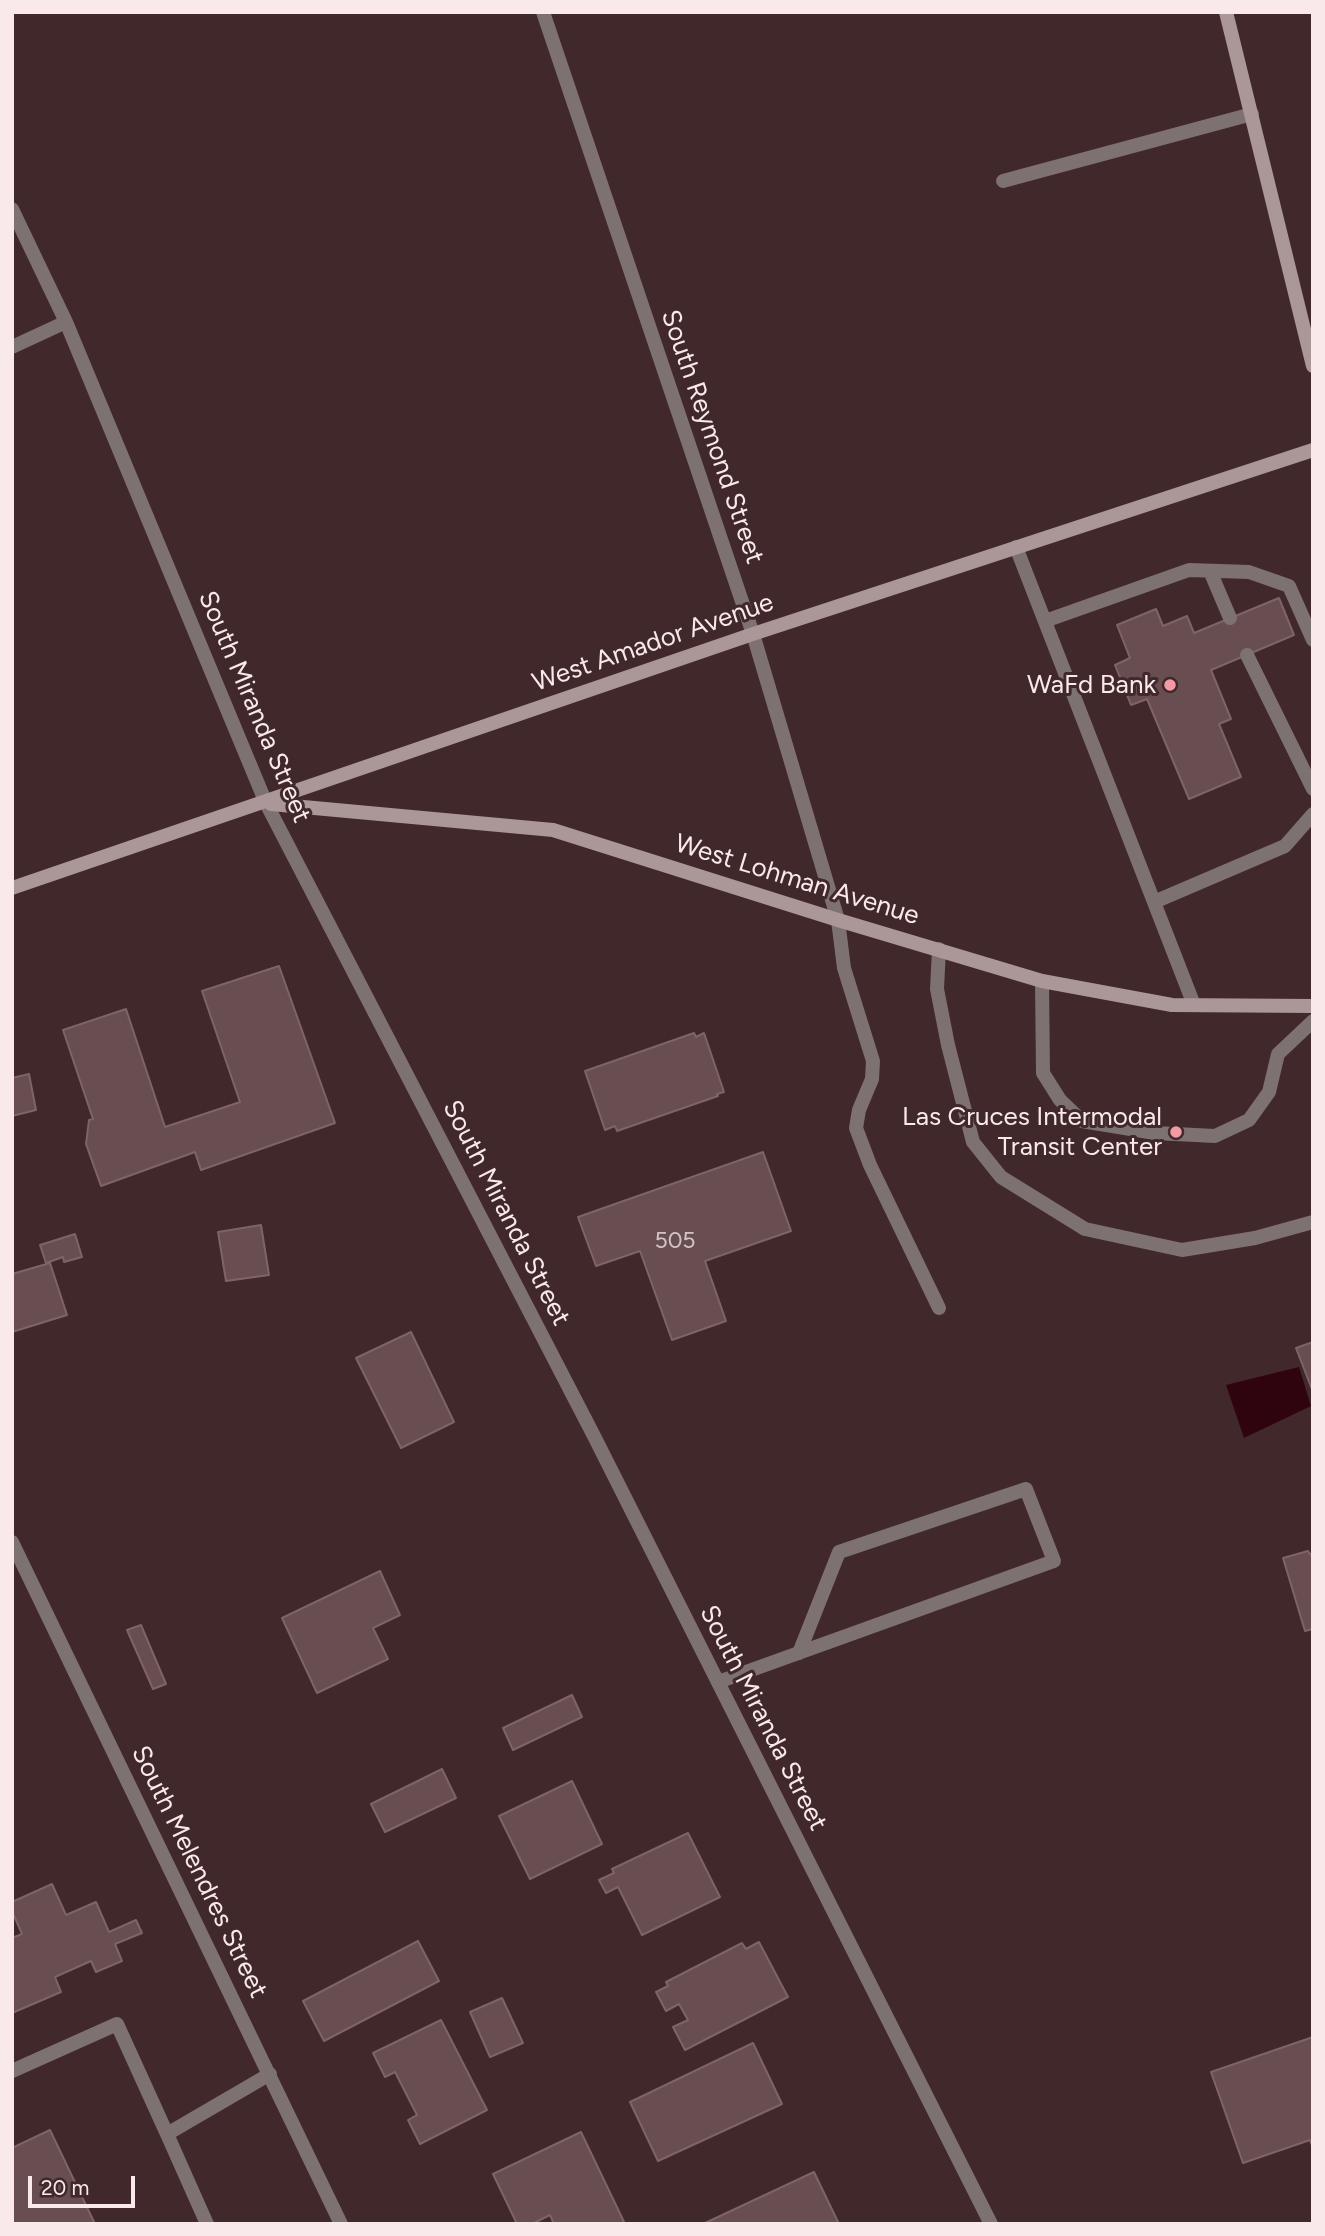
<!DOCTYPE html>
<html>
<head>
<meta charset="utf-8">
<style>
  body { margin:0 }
  #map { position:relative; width:1325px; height:2236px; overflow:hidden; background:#40282b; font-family:Figtree,sans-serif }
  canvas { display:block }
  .frame { position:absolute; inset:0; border:14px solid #f9e9ea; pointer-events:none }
  .scale { position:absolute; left:28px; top:2176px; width:107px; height:32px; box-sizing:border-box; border:4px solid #f9e9ea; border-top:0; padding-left:9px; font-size:21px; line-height:24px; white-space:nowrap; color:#f9e9ea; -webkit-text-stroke:5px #40282b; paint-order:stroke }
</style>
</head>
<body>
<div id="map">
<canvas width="1325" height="2236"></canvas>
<div class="frame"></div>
<div class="scale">20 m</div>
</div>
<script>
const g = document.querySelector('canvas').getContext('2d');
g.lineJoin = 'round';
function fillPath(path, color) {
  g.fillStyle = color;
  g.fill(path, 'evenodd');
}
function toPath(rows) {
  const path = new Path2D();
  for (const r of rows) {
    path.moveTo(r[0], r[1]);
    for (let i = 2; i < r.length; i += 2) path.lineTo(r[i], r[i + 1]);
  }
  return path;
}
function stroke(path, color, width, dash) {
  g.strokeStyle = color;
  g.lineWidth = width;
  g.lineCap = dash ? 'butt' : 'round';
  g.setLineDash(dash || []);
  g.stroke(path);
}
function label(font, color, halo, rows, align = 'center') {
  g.font = font + ' Figtree,sans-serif';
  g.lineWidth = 6;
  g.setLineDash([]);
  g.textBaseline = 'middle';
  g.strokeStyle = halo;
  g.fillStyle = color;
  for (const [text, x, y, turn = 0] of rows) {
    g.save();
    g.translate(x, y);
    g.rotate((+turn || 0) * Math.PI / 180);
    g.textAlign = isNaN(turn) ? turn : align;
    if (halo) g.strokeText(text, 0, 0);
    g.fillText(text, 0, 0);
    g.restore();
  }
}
const water = toPath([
  [1299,1367,1311,1406,1244,1438,1226,1385]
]);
const building = toPath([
  [1279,598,1294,635,1211,670,1231,719,1219,724,1241,777,1189,799,1147,699,1131,705,1115,665,1130,658,1117,625,1156,609,1163,626,1187,616,1194,633,1279,598],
  [279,966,335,1123,201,1170,195,1152,101,1186,86,1144,89,1120,93,1119,63,1030,126,1009,165,1127,240,1102,202,991,279,966],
  [694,1033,696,1037,704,1033,724,1092,717,1094,718,1096,617,1131,615,1126,605,1130,585,1071,694,1033],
  [29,1074,36,1110,12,1116,12,1078,29,1074],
  [763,1152,791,1231,705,1261,726,1321,672,1340,640,1251,596,1266,578,1217,763,1152],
  [261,1225,269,1275,226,1281,218,1232,261,1225],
  [75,1234,82,1257,64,1262,63,1257,46,1263,40,1245,75,1234],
  [50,1263,67,1315,12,1332,12,1274,50,1263],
  [411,1332,454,1422,401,1448,356,1358,411,1332],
  [1313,1342,1313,1392,1296,1348,1313,1342],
  [1308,1551,1313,1558,1313,1629,1305,1631,1283,1558,1308,1551],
  [380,1571,400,1615,373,1628,388,1659,317,1693,282,1618,380,1571],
  [141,1625,166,1684,153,1689,127,1630,141,1625],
  [572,1695,582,1717,513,1750,503,1728,572,1695],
  [442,1769,456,1798,385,1832,371,1804,442,1769],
  [572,1781,602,1844,530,1879,499,1816,572,1781],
  [688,1833,720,1897,642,1935,618,1887,606,1893,599,1880,614,1873,612,1869,688,1833],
  [52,1884,66,1915,96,1902,109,1932,136,1920,142,1933,115,1944,122,1961,96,1972,91,1961,55,1977,61,1992,12,2013,12,1938,22,1934,12,1911,12,1902,52,1884],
  [418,1941,439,1981,324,2041,303,2001,418,1941],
  [759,1942,788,1997,685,2050,673,2027,688,2020,679,2004,666,2011,656,1992,668,1986,666,1982,742,1943,746,1949,759,1942],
  [502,1998,523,2043,490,2057,470,2012,502,1998],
  [441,2020,487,2110,420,2144,408,2120,417,2115,395,2072,385,2077,373,2053,441,2020],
  [1313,2037,1313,2148,1310,2140,1243,2163,1211,2072,1313,2037],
  [753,2043,782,2104,658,2161,630,2102,753,2043],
  [50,2130,95,2224,12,2224,12,2148,50,2130],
  [581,2132,625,2224,554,2224,550,2215,532,2224,517,2224,493,2174,581,2132],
  [814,2172,839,2224,703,2224,814,2172]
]);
const service = toPath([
  [1003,181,1252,114],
  [1016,547,1194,1005],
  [1210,571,1230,618],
  [1045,621,1189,570,1249,572,1289,586,1313,640],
  [1247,655,1313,789],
  [1154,902,1285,846,1313,814],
  [838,920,844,968,873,1061,872,1079,859,1110,856,1128,870,1165,939,1308],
  [939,949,937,989,948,1045,973,1142,1001,1177,1085,1229,1182,1250,1255,1238,1313,1222],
  [1042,981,1043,1073,1060,1100,1082,1121,1155,1133,1215,1136,1249,1120,1269,1092,1278,1054,1313,1021],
  [718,1682,1054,1561,1026,1489,839,1552,799,1653],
  [12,2071,117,2024,167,2134],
  [207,2224,167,2134,270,2074]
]);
const minor = toPath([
  [543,12,753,634,838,920],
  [12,209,66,322,266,803,594,1436,991,2224],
  [12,347,66,322],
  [12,1542,341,2224]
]);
const secondary = toPath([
  [1226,12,1313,366],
  [271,804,553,830,838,920,1042,981,1172,1005,1313,1006],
  [12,888,753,634,1313,450]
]);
const markers = [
  [1170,685,7,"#f49aa4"],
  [1176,1132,7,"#f49aa4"]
];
const numberNames = [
  ["505",675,1241]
];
const streetNames = [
  ["South Reymond Street",712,437,71],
  ["West Amador Avenue",653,643,-19],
  ["South Miranda Street",254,707,67],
  ["West Lohman Avenue",797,880,17],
  ["South Miranda Street",506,1213,63],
  ["South Miranda Street",763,1718,63],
  ["South Melendres Street",199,1872,64]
];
const poiNames = [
  ["WaFd Bank",1156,685],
  ["Las Cruces Intermodal",1162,1117],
  ["Transit Center",1162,1147]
];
fillPath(water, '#30040e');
fillPath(building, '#684e50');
stroke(building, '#7f6466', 2);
stroke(service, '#7e7172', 14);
stroke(minor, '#7e7172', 14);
stroke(secondary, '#ab9698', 14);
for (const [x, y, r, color] of markers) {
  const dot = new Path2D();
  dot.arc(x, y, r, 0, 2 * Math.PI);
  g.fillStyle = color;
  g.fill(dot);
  stroke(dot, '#40282b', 2.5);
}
label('23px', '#d5c2c4', null, numberNames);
label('26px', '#f9e9ea', '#40282b', streetNames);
label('26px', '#f9e9ea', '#40282b', poiNames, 'right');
</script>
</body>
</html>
